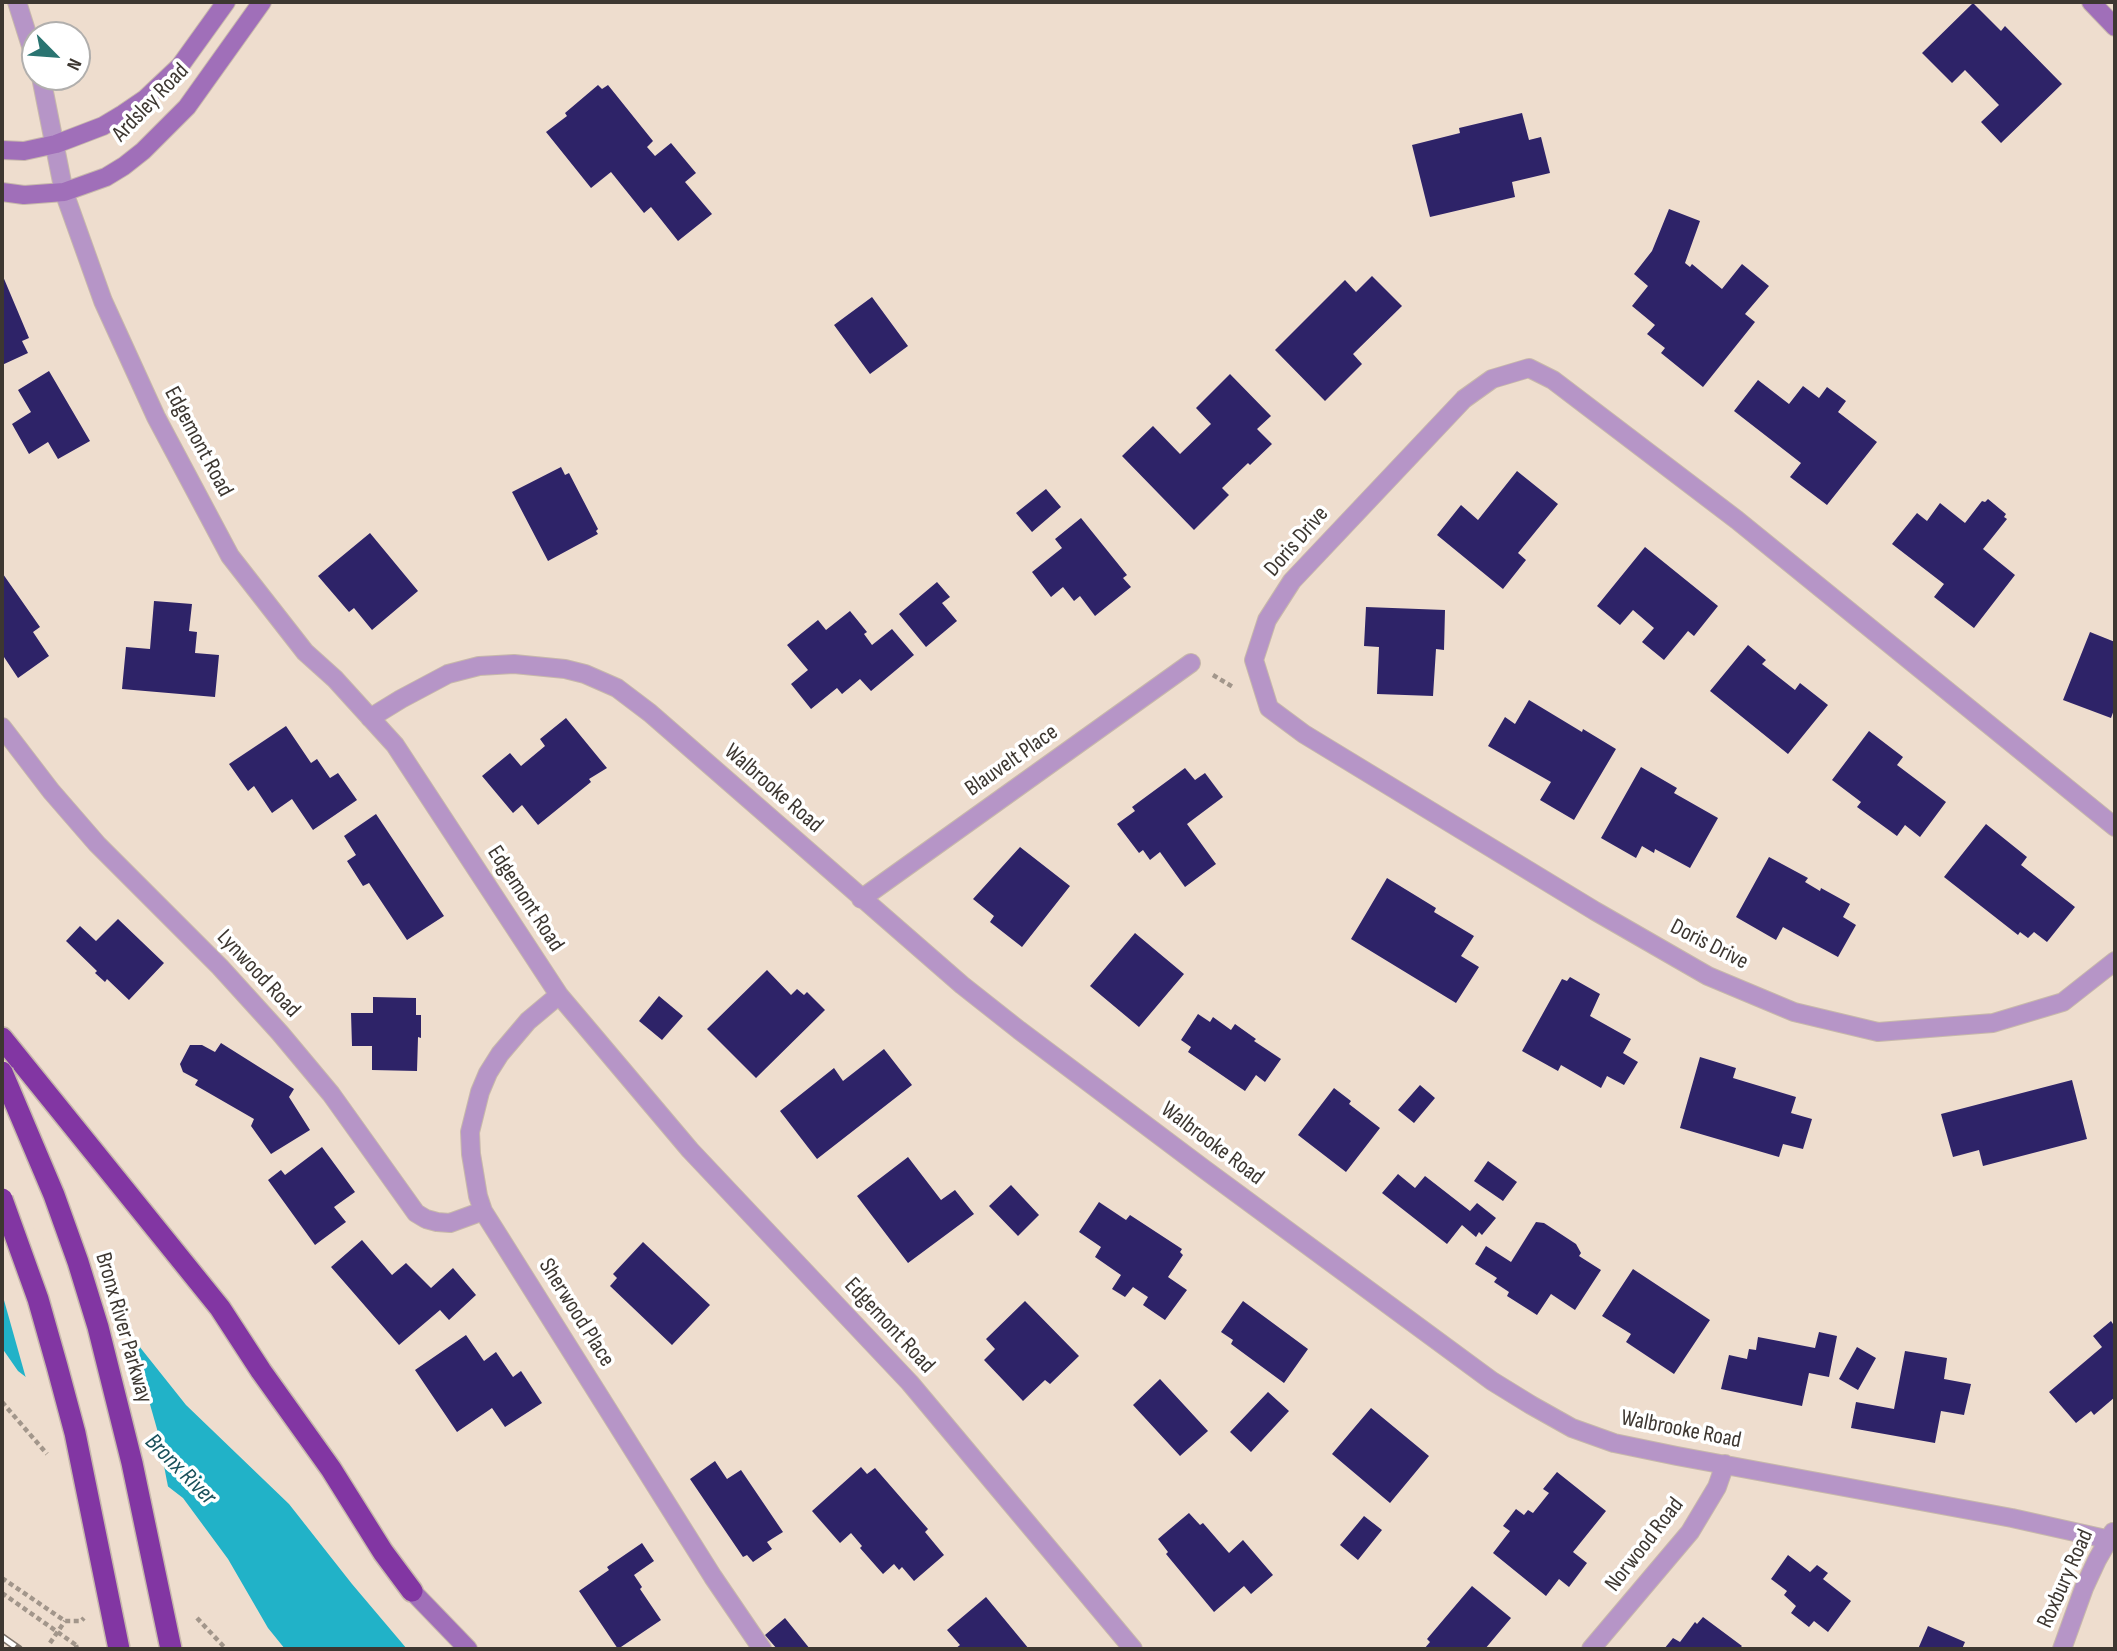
<!DOCTYPE html>
<html>
<head>
<meta charset="utf-8">
<style>
  body { margin:0 }
  #map { position:relative; width:2117px; height:1651px; overflow:hidden; background:#eeddce; font-family:"Sofia Sans Condensed",sans-serif }
  canvas { display:block }
  .frame { position:absolute; inset:0; border:4px solid #3d3731; pointer-events:none }
  .north { position:absolute; left:21px; top:21px; width:70px; height:70px; box-sizing:border-box; background:#fff; border:2px solid #b1afad; border-radius:50%; rotate:115deg; font-size:19px; font-weight:700; line-height:28px; text-align:center; color:#3d3731 }
  .north::after { content:''; display:block; margin:auto; width:24px; height:32px; background:#2a7471; clip-path:polygon(50% 0,100% 100%,50% 72%,0 100%) }
</style>
</head>
<body>
<div id="map">
<canvas width="2117" height="1651"></canvas>
<div class="frame"></div>
<div class="north">N</div>
</div>
<script>
const g = document.querySelector('canvas').getContext('2d');
g.lineJoin = 'round';
function fillPath(path, color) {
  g.fillStyle = color;
  g.fill(path, 'evenodd');
}
function toPath(rows) {
  const path = new Path2D();
  for (const r of rows) {
    path.moveTo(r[0], r[1]);
    for (let i = 2; i < r.length; i += 2) path.lineTo(r[i], r[i + 1]);
  }
  return path;
}
function stroke(path, color, width, dash) {
  g.strokeStyle = color;
  g.lineWidth = width;
  g.lineCap = dash ? 'butt' : 'round';
  g.setLineDash(dash || []);
  g.stroke(path);
}
function label(font, color, halo, rows, align = 'center') {
  g.font = font + ' "Sofia Sans Condensed",sans-serif';
  g.lineWidth = 7;
  g.setLineDash([]);
  g.textBaseline = 'middle';
  g.strokeStyle = halo;
  g.fillStyle = color;
  for (const [text, x, y, turn = 0] of rows) {
    g.save();
    g.translate(x, y);
    g.rotate((+turn || 0) * Math.PI / 180);
    g.textAlign = isNaN(turn) ? turn : align;
    if (halo) g.strokeText(text, 0, 0);
    g.fillText(text, 0, 0);
    g.restore();
  }
}
const water = toPath([
  [2,1202,96,1292,186,1405,289,1504,352,1584,407,1649,285,1649,268,1628,228,1559,183,1498,18,1371,2,1348]
]);
const pier = toPath([
  [2,1198,98,1290,128,1327,157,1429,169,1492,27,1382,2,1293]
]);
const building = toPath([
  [1973,3,2001,31,2005,26,2062,84,2001,143,1981,122,1999,105,1965,70,1952,83,1922,53],
  [598,85,602,89,608,85,653,141,647,147,655,156,671,143,696,173,685,182,712,214,678,241,651,207,644,213,611,172,591,188,546,132,567,116,565,113],
  [1522,113,1529,140,1541,137,1550,173,1512,182,1515,197,1430,217,1412,145,1460,133,1459,128],
  [1669,209,1700,221,1685,263,1690,267,1692,264,1722,289,1742,264,1769,286,1745,314,1755,322,1703,387,1661,353,1665,348,1647,334,1655,325,1632,306,1648,286,1634,274,1652,251],
  [2,274,29,338,22,341,28,353,2,365],
  [1372,276,1402,306,1353,354,1362,364,1325,401,1275,350,1345,280,1356,292],
  [872,297,908,346,870,374,834,325],
  [49,371,90,441,58,459,48,442,29,454,12,424,31,412,18,390],
  [1230,374,1271,416,1257,429,1272,444,1250,465,1248,463,1222,488,1229,495,1194,530,1122,456,1153,426,1180,454,1211,424,1196,408],
  [1758,380,1789,404,1803,386,1819,398,1827,387,1846,401,1838,412,1877,442,1827,505,1790,477,1801,463,1734,411],
  [561,467,565,475,569,473,598,529,596,531,598,534,548,561,512,492],
  [1517,471,1558,504,1518,553,1526,560,1503,589,1437,535,1461,505,1478,520],
  [1046,489,1061,507,1032,532,1016,513],
  [1988,499,2006,514,2004,517,2007,519,1983,549,2015,575,1974,628,1934,597,1944,584,1892,544,1917,513,1927,521,1940,503,1965,523,1982,501,1985,502],
  [1081,518,1127,575,1123,578,1131,587,1095,616,1080,596,1074,601,1063,587,1051,597,1032,572,1062,548,1055,539],
  [370,533,418,591,372,630,354,608,349,612,318,576],
  [1645,547,1718,606,1694,636,1688,631,1664,660,1642,642,1654,628,1633,610,1620,625,1597,606],
  [3,574,40,627,33,632,49,656,18,678,2,654,2,575],
  [937,582,950,597,942,603,957,621,926,647,899,614],
  [154,601,192,604,189,631,197,632,195,653,219,655,215,697,122,689,126,647,150,649],
  [1366,607,1445,610,1444,650,1436,649,1433,696,1377,694,1379,647,1364,646],
  [850,611,867,632,864,634,872,645,892,629,914,655,871,691,860,679,842,694,837,688,811,709,791,684,808,670,787,645,818,620,826,630],
  [2090,632,2115,642,2115,707,2111,718,2063,700],
  [1748,645,1766,660,1762,664,1795,690,1800,683,1828,705,1788,754,1710,691],
  [1529,700,1582,732,1583,729,1616,749,1574,820,1540,800,1551,782,1488,746,1505,717,1515,724],
  [566,718,607,768,589,779,591,782,538,825,522,805,513,813,482,776,510,753,521,766,545,746,540,739],
  [286,726,311,763,317,759,330,778,338,773,357,800,313,830,292,799,272,813,254,786,248,791,229,764],
  [1869,731,1903,757,1897,765,1946,802,1920,837,1905,825,1897,836,1857,807,1861,802,1832,780],
  [1641,767,1677,788,1674,793,1718,818,1690,868,1655,849,1654,853,1642,846,1636,858,1601,838],
  [1185,768,1195,780,1205,773,1223,797,1187,824,1216,864,1185,887,1160,852,1150,860,1143,850,1139,853,1117,824,1135,811,1132,807],
  [376,814,444,916,407,940,369,883,363,886,347,861,356,855,344,836],
  [1986,824,2027,857,2021,865,2075,907,2047,942,2034,932,2028,938,2020,932,2018,935,1944,877],
  [1020,847,1070,886,1022,947,990,922,994,916,973,899],
  [1769,857,1808,878,1805,882,1820,891,1821,888,1850,904,1843,917,1856,925,1838,957,1783,927,1776,940,1736,917],
  [1387,878,1436,908,1434,912,1474,936,1461,956,1479,967,1456,1003,1351,939],
  [118,919,164,963,129,1000,107,979,105,982,95,973,97,971,66,941,80,926,96,941],
  [1135,933,1184,974,1139,1027,1090,986],
  [767,970,791,995,797,989,804,995,807,992,825,1010,756,1078,707,1029],
  [1570,977,1600,994,1590,1016,1631,1039,1623,1053,1638,1062,1624,1085,1607,1076,1601,1088,1561,1065,1558,1071,1522,1051,1562,979,1567,981],
  [659,996,683,1016,662,1040,639,1021],
  [373,997,416,998,416,1015,421,1015,421,1038,418,1037,417,1071,372,1070,372,1046,352,1046,351,1013,373,1013],
  [1198,1014,1210,1022,1213,1017,1231,1030,1235,1024,1256,1039,1254,1041,1281,1059,1265,1082,1256,1075,1245,1091,1188,1052,1191,1047,1181,1040],
  [221,1043,294,1089,289,1097,310,1130,271,1154,251,1126,254,1119,195,1085,198,1080,183,1072,180,1064,190,1045,202,1045,215,1052],
  [884,1049,912,1085,817,1159,780,1111,834,1068,843,1081],
  [1700,1057,1736,1068,1733,1078,1796,1097,1791,1113,1812,1119,1803,1149,1783,1144,1779,1157,1680,1128],
  [2072,1080,2087,1139,1983,1166,1979,1150,1953,1157,1941,1114],
  [1420,1085,1435,1098,1414,1123,1398,1110],
  [1334,1088,1351,1101,1349,1104,1380,1128,1346,1172,1298,1135],
  [322,1147,355,1192,334,1207,346,1222,315,1245,268,1180,281,1170,285,1175],
  [908,1157,941,1200,955,1190,974,1214,908,1263,857,1196],
  [1488,1161,1517,1182,1503,1201,1474,1181],
  [1398,1174,1415,1188,1425,1176,1470,1211,1477,1203,1496,1218,1482,1235,1479,1232,1476,1237,1462,1225,1447,1244,1382,1193],
  [1011,1185,1039,1215,1018,1236,989,1206],
  [1099,1202,1126,1220,1130,1215,1182,1249,1180,1252,1183,1255,1168,1277,1187,1290,1165,1320,1143,1305,1148,1297,1133,1287,1125,1297,1112,1289,1121,1275,1095,1257,1101,1247,1079,1232],
  [1536,1222,1544,1223,1576,1244,1581,1253,1579,1256,1601,1270,1575,1310,1551,1294,1537,1315,1507,1296,1509,1292,1494,1282,1497,1278,1475,1264,1486,1246,1511,1262],
  [362,1240,392,1275,406,1263,431,1288,453,1268,476,1295,449,1320,440,1310,399,1345,331,1267],
  [643,1242,710,1305,672,1345,610,1286,617,1278,613,1274],
  [1633,1269,1710,1320,1674,1374,1626,1342,1631,1334,1602,1316],
  [1025,1301,1079,1356,1050,1384,1045,1380,1023,1401,984,1360,995,1349,986,1339],
  [1243,1301,1308,1349,1284,1383,1231,1344,1233,1340,1221,1332],
  [2111,1321,2115,1327,2115,1397,2094,1415,2091,1411,2076,1423,2049,1392,2102,1347,2093,1336],
  [1819,1332,1837,1336,1829,1377,1809,1373,1802,1406,1721,1389,1729,1355,1747,1359,1749,1349,1756,1350,1758,1337,1815,1348],
  [466,1335,484,1361,496,1352,513,1377,521,1371,542,1403,505,1427,492,1408,457,1432,415,1370],
  [1857,1347,1876,1358,1858,1390,1839,1379],
  [1905,1351,1947,1358,1944,1379,1971,1384,1964,1415,1941,1411,1935,1443,1851,1428,1856,1402,1894,1409],
  [1160,1379,1208,1431,1180,1456,1133,1405],
  [1268,1392,1289,1411,1251,1452,1230,1432],
  [1371,1408,1429,1456,1390,1503,1332,1454],
  [715,1461,727,1479,741,1470,783,1532,767,1542,772,1549,753,1562,747,1555,743,1557,690,1479],
  [861,1467,867,1474,875,1468,928,1529,925,1532,944,1555,914,1581,902,1567,899,1570,894,1564,883,1574,860,1548,862,1546,851,1533,840,1543,812,1511],
  [1557,1472,1606,1511,1573,1552,1587,1563,1569,1587,1559,1579,1546,1596,1493,1553,1510,1531,1503,1526,1516,1509,1524,1515,1528,1510,1533,1513,1549,1493,1543,1489],
  [1189,1513,1200,1525,1203,1523,1229,1553,1243,1540,1273,1575,1251,1594,1244,1586,1214,1612,1166,1554,1168,1552,1158,1539],
  [1364,1516,1382,1530,1358,1560,1340,1545],
  [642,1543,654,1561,634,1575,642,1587,640,1589,661,1620,618,1649,579,1591,609,1570,607,1567],
  [1788,1555,1810,1572,1817,1565,1828,1573,1823,1579,1851,1601,1828,1632,1814,1621,1809,1627,1791,1613,1796,1606,1784,1595,1787,1591,1771,1579],
  [1472,1586,1511,1618,1485,1649,1424,1649,1430,1642,1427,1639],
  [986,1597,1029,1649,955,1649,960,1645,947,1630],
  [1703,1617,1742,1646,1739,1649,1664,1649,1673,1638,1680,1642,1695,1622,1697,1624],
  [785,1618,810,1649,777,1649,765,1635],
  [1928,1626,1965,1642,1962,1649,1918,1649]
]);
const path = toPath([
  [1213,675,1233,687],
  [2,1402,47,1454],
  [2,1578,65,1621,81,1621,84,1618],
  [197,1618,226,1649],
  [50,1643,65,1621],
  [76,1645,77,1649]
]);
const street = toPath([
  [17,2,35,59],
  [41,77,64,192,103,301,156,417,230,556,305,652,335,679,395,745,559,995,690,1150,910,1383,1133,1649],
  [370,718,401,699,448,674,479,666,514,664,565,669,585,674,617,688,650,713,962,985,1019,1030,1204,1169,1492,1381,1531,1405,1572,1428,1614,1443,1677,1456,2012,1518,2115,1541],
  [2,727,51,791,97,844,220,967,280,1033,331,1094,416,1213,426,1219,437,1222,450,1223,483,1211],
  [2115,827,1737,520,1553,380,1529,368,1492,379,1464,399,1292,581,1267,620,1254,660,1269,708,1304,734,1595,911,1708,976,1794,1012,1878,1032,1993,1023,2063,1002,2115,961],
  [861,899,1191,663],
  [559,995,528,1021,500,1054,488,1073,480,1092,470,1132,471,1154,478,1196,483,1211,495,1230,713,1577,762,1649],
  [1591,1649,1690,1532,1717,1487,1725,1464],
  [2062,1649,2084,1588,2097,1560,2113,1532]
]);
const secondary = toPath([
  [2091,2,2115,27],
  [2,150,24,151,56,144,103,126,123,114,145,99,180,66,226,2],
  [2,192,24,195,64,192,106,177,124,166,143,151,187,107,262,2],
  [412,1591,468,1649]
]);
const highway = toPath([
  [2,1038,220,1308,261,1371,331,1469,383,1552,412,1591]
]);
const rail = toPath([
  [2,1637,19,1649]
]);
const pathBridge = toPath([
  [2,1593,76,1645]
]);
const highwayBridge = toPath([
  [2,1072,54,1195,78,1262,98,1327,132,1463,171,1649],
  [2,1199,38,1299,57,1366,75,1433,119,1649]
]);
const streetNames = [
  ["Ardsley Road",151,103,-46],
  ["Edgemont Road",198,442,62],
  ["Doris Drive",1297,542,-49],
  ["Blauvelt Place",1012,761,-35],
  ["Walbrooke Road",773,789,41],
  ["Edgemont Road",525,899,57],
  ["Doris Drive",1709,945,27],
  ["Lynwood Road",258,974,47],
  ["Walbrooke Road",1212,1144,37],
  ["Sherwood Place",576,1313,58],
  ["Edgemont Road",889,1326,47],
  ["Bronx River Parkway",123,1328,74],
  ["Walbrooke Road",1681,1430,11],
  ["Norwood Road",1645,1545,-52],
  ["Roxbury Road",2066,1579,-66]
];
const waterNames = [
  ["Bronx River",180,1470,45]
];
fillPath(water, '#21b2c8');
fillPath(pier, '#eeddce');
fillPath(building, '#2e2368');
stroke(street, '#c7b8ab', 20);
stroke(secondary, '#c7b8ab', 20);
stroke(highway, '#c7b8ab', 24);
stroke(path, '#a2968b', 4.5, [5, 3.5]);
stroke(street, '#b695c7', 18);
stroke(secondary, '#a06fb9', 18);
stroke(highway, '#8236a3', 21);
stroke(rail, '#7f756c', 8);
stroke(rail, '#fff', 5, [16]);
stroke(highwayBridge, '#c7b8ab', 24, []);
stroke(pathBridge, '#a2968b', 4.5, [5, 3.5]);
stroke(highwayBridge, '#8236a3', 21);
label('23px', '#3d3731', '#fff', streetNames);
label('italic 24px', '#19505a', '#fff', waterNames);
</script>
</body>
</html>
